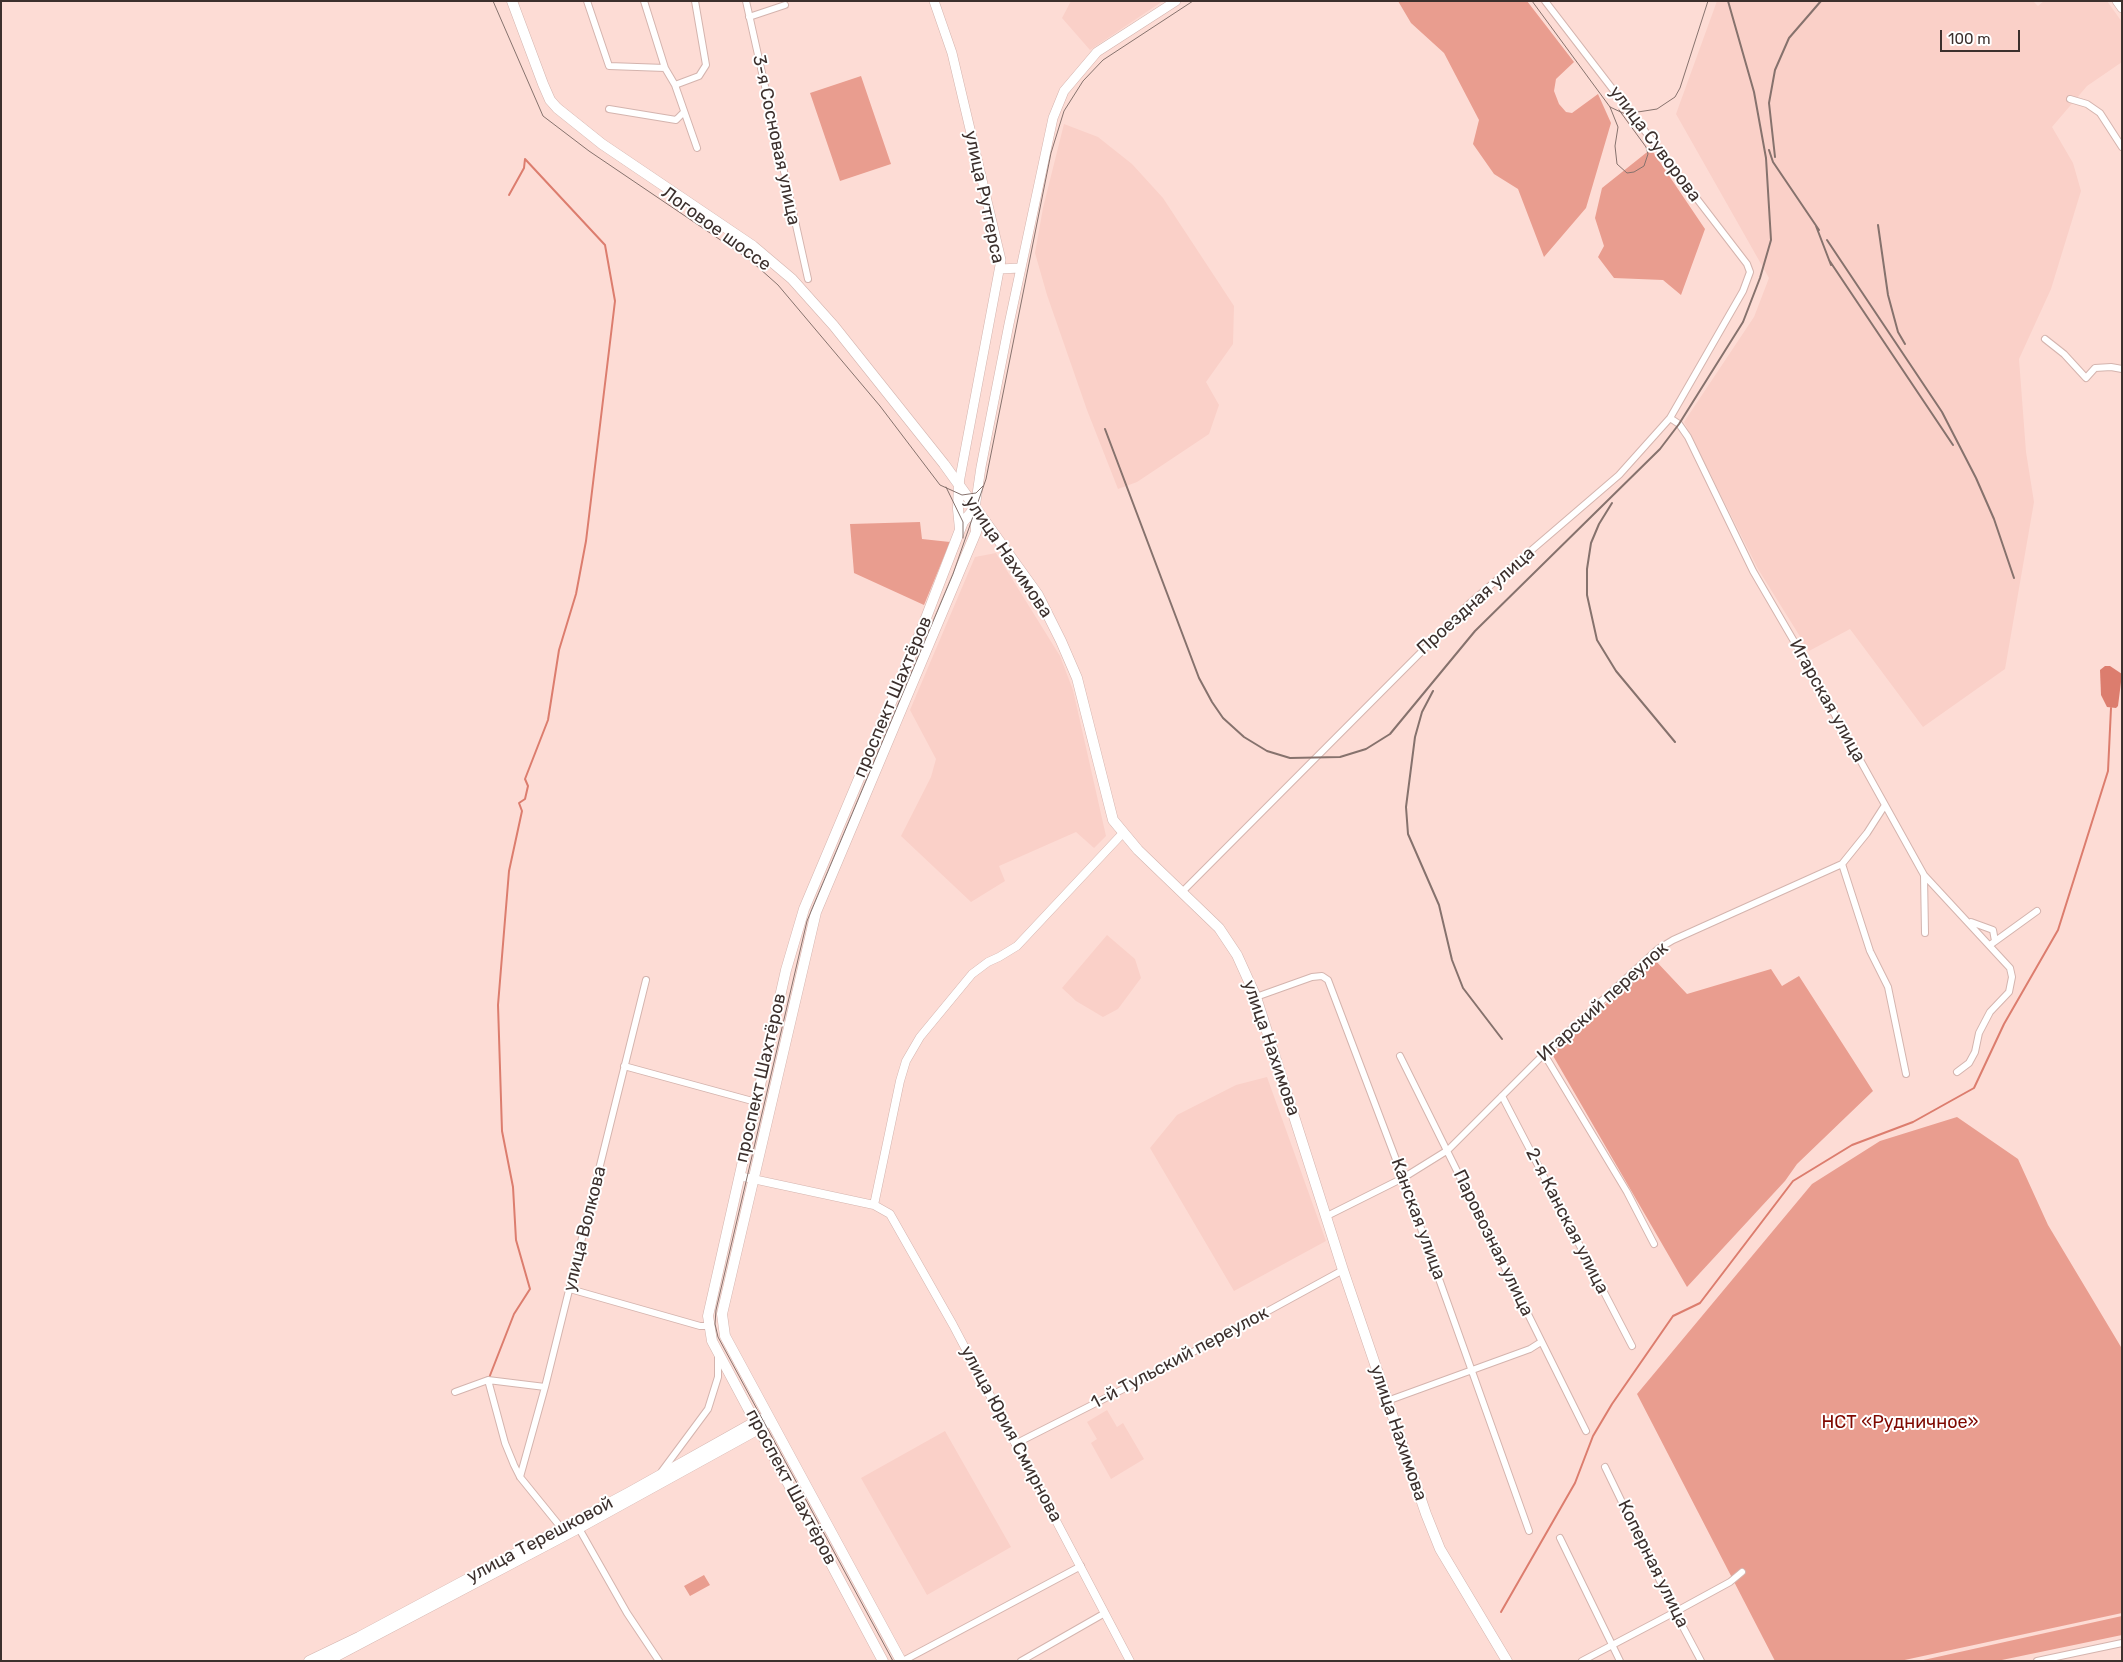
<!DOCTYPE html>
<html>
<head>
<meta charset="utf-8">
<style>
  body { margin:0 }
  #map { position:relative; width:2123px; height:1662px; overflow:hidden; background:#fddcd5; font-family:Rubik,sans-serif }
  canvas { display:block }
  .frame { position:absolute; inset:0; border:2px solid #3c302d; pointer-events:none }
  .scale { position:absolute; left:1940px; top:30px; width:80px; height:22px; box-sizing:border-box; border:2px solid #3c302d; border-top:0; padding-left:6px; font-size:15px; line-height:18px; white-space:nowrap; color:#3c302d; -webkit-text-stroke:4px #fff; paint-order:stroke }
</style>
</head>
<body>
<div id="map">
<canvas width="2123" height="1662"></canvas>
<div class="frame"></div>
<div class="scale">100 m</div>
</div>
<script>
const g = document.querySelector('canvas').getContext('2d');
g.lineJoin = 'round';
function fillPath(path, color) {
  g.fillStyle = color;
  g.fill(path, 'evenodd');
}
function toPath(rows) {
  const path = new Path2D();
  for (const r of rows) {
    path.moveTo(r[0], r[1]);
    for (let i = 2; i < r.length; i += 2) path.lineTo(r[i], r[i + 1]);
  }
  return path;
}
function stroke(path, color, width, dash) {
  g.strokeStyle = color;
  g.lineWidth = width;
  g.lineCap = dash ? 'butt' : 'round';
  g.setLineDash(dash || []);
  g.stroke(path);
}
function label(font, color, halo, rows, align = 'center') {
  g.font = font + ' Rubik,sans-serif';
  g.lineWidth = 4;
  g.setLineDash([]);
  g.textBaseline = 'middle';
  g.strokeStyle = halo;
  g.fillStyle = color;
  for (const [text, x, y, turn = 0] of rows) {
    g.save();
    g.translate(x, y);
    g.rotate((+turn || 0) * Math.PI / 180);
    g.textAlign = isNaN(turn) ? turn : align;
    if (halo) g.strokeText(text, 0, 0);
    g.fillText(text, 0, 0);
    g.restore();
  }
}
const built = toPath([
  [1071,1,1163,1,1090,50,1062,18],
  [1717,1,2033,1,2038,6,2044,1,2107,1,2122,22,2122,62,2087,86,2052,127,2073,163,2081,191,2051,289,2019,359,2026,452,2034,502,2005,669,1923,727,1850,629,1809,651,1758,569,1684,422,1754,317,1769,278,1676,114],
  [1064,124,1098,137,1132,164,1163,198,1234,306,1233,344,1206,382,1219,405,1209,434,1137,482,1118,489,1087,410,1047,295,1035,253,1043,208],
  [996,553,1060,656,1073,690,1106,836,1094,848,1076,832,999,866,1005,881,971,902,901,836,931,777,936,759,910,710,975,557],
  [1107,935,1135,959,1141,978,1118,1009,1103,1017,1076,1001,1062,988],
  [1267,1077,1326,1241,1234,1291,1150,1148,1177,1115,1236,1085],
  [1107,1410,1117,1427,1123,1423,1144,1459,1111,1479,1091,1443,1097,1439,1087,1422],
  [945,1431,1011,1547,927,1595,861,1478]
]);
const green = toPath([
  [1398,1,1527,1,1574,62,1556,79,1554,91,1559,104,1566,112,1572,113,1598,94,1611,123,1586,208,1544,257,1518,189,1494,174,1473,144,1479,120,1444,53,1411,23],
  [861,76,891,164,840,181,810,93],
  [1651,149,1705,229,1681,295,1663,280,1614,278,1598,257,1604,246,1595,218,1602,188],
  [920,522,922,539,950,542,924,605,854,573,850,524],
  [1654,959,1687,994,1771,969,1782,986,1799,976,1873,1091,1797,1164,1785,1181,1687,1287,1552,1054],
  [1957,1117,2018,1159,2048,1225,2121,1347,2122,1613,1900,1661,1775,1661,1637,1394,1812,1184,1880,1141],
  [704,1575,710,1585,690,1596,684,1586],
  [2122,1616,2122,1635,1997,1661,1919,1661]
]);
const water = toPath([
  [2105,666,2110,666,2122,674,2118,706,2116,708,2107,707,2101,695,2100,670]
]);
const stream = toPath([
  [509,195,524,168,525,159],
  [489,1378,514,1314,530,1289,516,1240,513,1187,502,1131,498,1005,509,871,522,811,519,803,525,799,528,786,525,779,548,720,559,650,576,594,586,541,615,301,605,245,525,159],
  [1501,1612,1575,1483,1593,1436,1612,1404,1673,1316,1700,1303,1793,1181,1852,1145,1913,1122,1974,1088,2004,1024,2058,930,2108,771,2111,708]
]);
const minor = toPath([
  [587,1,609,66,665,68,675,85,697,148],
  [644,1,665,68],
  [746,1,808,279],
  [749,17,785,5],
  [675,85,699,76,706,65,695,1],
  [2070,99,2087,104,2100,113,2122,147],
  [609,109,676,120,683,113],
  [2045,339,2064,354,2086,378,2095,368,2111,367,2122,369],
  [1670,418,1679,424,1688,437,1753,571,1795,643,1924,875,2010,968,2012,977,2009,992,1990,1012,1979,1033,1975,1052,1969,1063,1957,1072],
  [1842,864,1870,951,1888,987,1906,1074],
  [1924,875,1925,933],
  [1182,892,1470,603,1619,475,1670,418,1743,291,1750,272,1747,264,1545,1],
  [1971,922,1993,930,1995,941],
  [1990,945,2037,911],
  [1256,997,1312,977,1322,976,1328,980,1403,1178,1529,1531],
  [1544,1054,1627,1192,1654,1244],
  [1400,1056,1586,1431],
  [624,1066,756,1102],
  [1502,1096,1632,1346],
  [1327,1216,1403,1178,1448,1150,1544,1054,1658,949,1673,940,1842,864,1867,833,1885,805],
  [570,1289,700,1326,708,1326],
  [488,1380,545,1387],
  [455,1392,488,1380,505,1443,514,1465,520,1477,563,1530],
  [1387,1401,1530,1349,1541,1342],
  [1015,1444,1149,1376,1343,1270],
  [1605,1467,1675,1612,1701,1661],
  [662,1471,708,1409,718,1377,718,1356],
  [520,1477,545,1387,646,980],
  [577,1525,627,1613,659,1661],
  [1560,1538,1620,1661],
  [903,1661,1081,1566],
  [1021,1661,1105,1613],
  [1582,1661,1675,1612,1730,1582,1742,1572],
  [2037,1661,2122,1643]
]);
const tertiary = toPath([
  [739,1176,874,1205,890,1214,953,1325,1130,1661],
  [874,1205,900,1081,906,1061,920,1037,972,974,988,962,999,957,1017,946,1122,834]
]);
const secondary = toPath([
  [934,1,952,53,1001,260,959,483],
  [2117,1,2122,8],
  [1000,269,1020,268],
  [975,508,981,467,1009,324,1053,118,1064,91,1097,52,1176,1]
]);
const primary = toPath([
  [512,1,543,84,550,100,557,108,602,144,753,246,792,279,834,326,944,464,1038,595,1061,641,1077,678,1113,820,1138,850,1219,928,1237,955,1256,997,1343,1270,1426,1514,1440,1549,1507,1661],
  [959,483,958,509,960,529],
  [309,1661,359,1637,630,1492,760,1419],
  [327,1661,579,1528,764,1426],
  [883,1661,712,1341,708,1316,786,970,804,909,919,636,963,522,975,508],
  [901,1661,725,1336,722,1314,816,912,976,532,975,508]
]);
const tram = toPath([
  [493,1,543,116,589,151,750,260,778,285,880,406,940,485,962,495,976,493,983,486],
  [1532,1,1610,107,1625,114,1657,109,1675,97,1680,88,1708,1],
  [1610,107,1618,127,1615,146,1617,164,1627,173,1634,172,1644,166,1648,154,1646,147,1619,110],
  [946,487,963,522,963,538],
  [893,1661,718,1337,715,1324,716,1310,807,921,953,574,986,479,1051,153,1064,111,1083,81,1103,60,1193,1]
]);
const rail = toPath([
  [1769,150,1773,162,1819,230],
  [1775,157,1769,103,1775,70,1789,38,1821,1],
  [1878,225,1888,295,1898,332,1905,344],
  [1816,226,1831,265],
  [1827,240,1942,412,1976,478,1994,519,2014,578],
  [1829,260,1953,445],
  [1105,429,1199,678,1212,702,1223,718,1244,737,1267,751,1290,758,1340,757,1366,749,1390,734,1475,631,1660,449,1679,424,1743,322,1760,278,1771,240,1766,158,1754,92,1728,1],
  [1612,503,1599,524,1591,543,1587,569,1587,595,1597,640,1616,671,1675,742],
  [1433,691,1422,712,1415,737,1406,807,1408,834,1439,905,1452,960,1463,988,1502,1039]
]);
const streetNames = [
  ["3-я Сосновая улица",776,140,78],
  ["улица Суворова",1655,144,53],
  ["улица Рутгерса",984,197,78],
  ["Логовое шоссе",716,229,36],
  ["улица Нахимова",1008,557,56],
  ["Проездная улица",1476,601,-42],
  ["проспект Шахтёров",893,697,-67],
  ["Игарская улица",1827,701,61],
  ["Игарский переулок",1603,1002,-42],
  ["улица Нахимова",1271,1048,71],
  ["проспект Шахтёров",761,1078,-77],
  ["Канская улица",1418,1219,70],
  ["2-я Канская улица",1567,1221,63],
  ["улица Волкова",585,1229,-76],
  ["Паровозная улица",1493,1243,64],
  ["1-й Тульский переулок",1180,1358,-28],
  ["улица Нахимова",1398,1433,71],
  ["улица Юрия Смирнова",1011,1434,62],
  ["проспект Шахтёров",791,1487,62],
  ["улица Терешковой",540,1540,-28],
  ["Коперная улица",1653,1564,64]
];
const parkNames = [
  ["НСТ «Рудничное»",1900,1423]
];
fillPath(built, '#fad0c8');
fillPath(green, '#e99d8f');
fillPath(water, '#dc7d6e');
stroke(stream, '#dc7d6e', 2);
stroke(minor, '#d4b4ae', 8);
stroke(tertiary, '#d4b4ae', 9);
stroke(secondary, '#d4b4ae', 10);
stroke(primary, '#d4b4ae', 11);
stroke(minor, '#fff', 6);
stroke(tertiary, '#fff', 8);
stroke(secondary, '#fff', 9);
stroke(primary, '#fff', 10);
stroke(tram, '#86726d', 1);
stroke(rail, '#86726d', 2);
label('18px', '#3c302d', '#fff', streetNames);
label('18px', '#7f0901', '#fff', parkNames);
</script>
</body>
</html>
